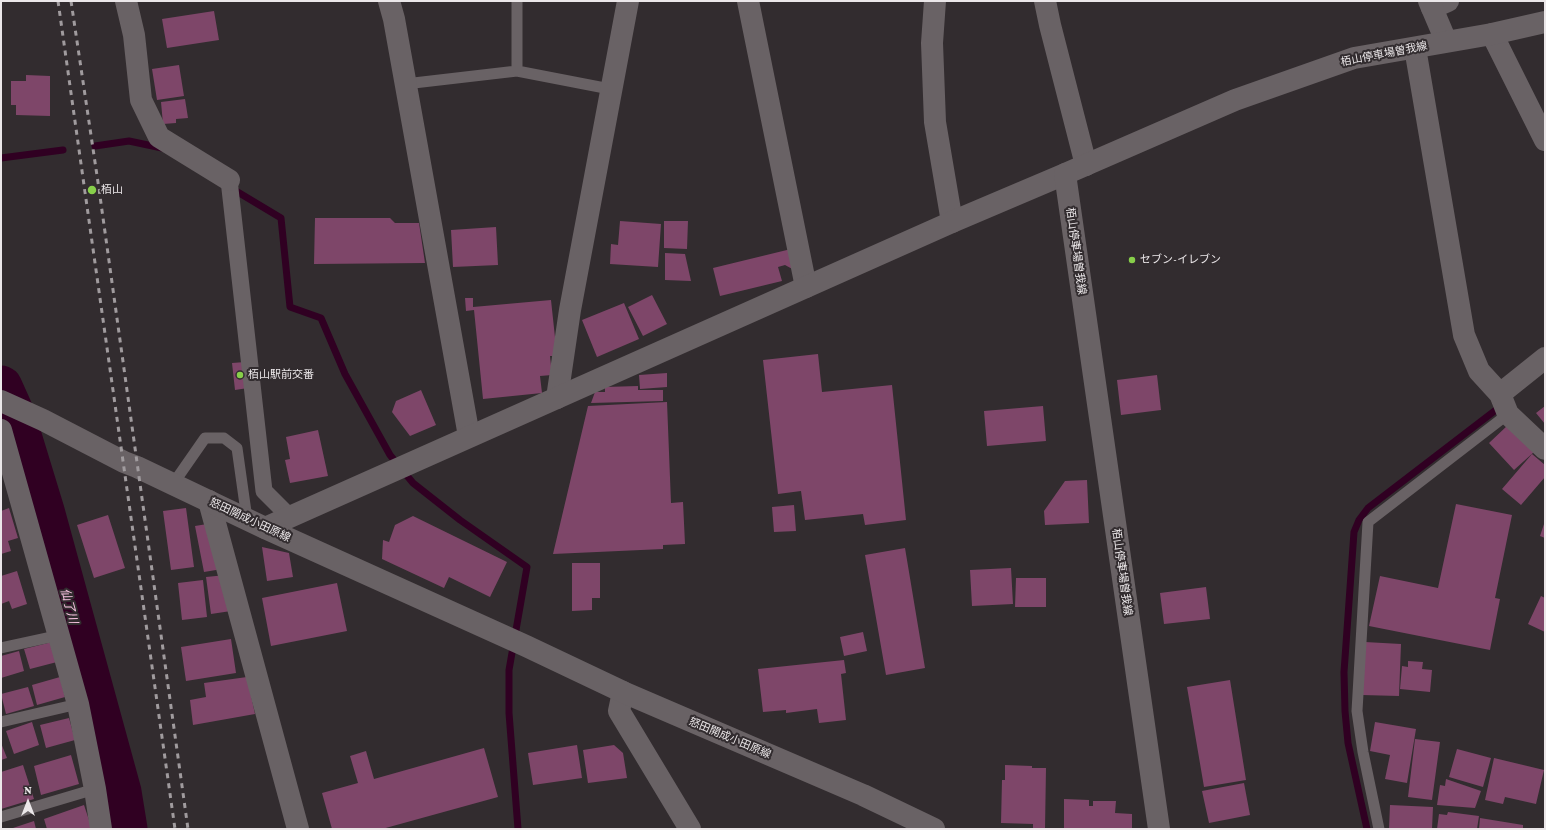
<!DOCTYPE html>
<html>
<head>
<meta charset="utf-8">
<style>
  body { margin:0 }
  #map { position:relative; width:1546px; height:830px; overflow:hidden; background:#322c2f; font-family:"Crimson Pro",serif }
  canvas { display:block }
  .frame { position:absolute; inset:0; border:2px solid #ebe7e9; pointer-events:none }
  .north { position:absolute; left:8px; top:782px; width:40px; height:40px; -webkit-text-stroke:3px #322c2f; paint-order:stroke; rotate:0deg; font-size:11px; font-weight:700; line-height:16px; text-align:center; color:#ebe7e9 }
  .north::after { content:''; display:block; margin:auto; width:14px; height:18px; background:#ebe7e9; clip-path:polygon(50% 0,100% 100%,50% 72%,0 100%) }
</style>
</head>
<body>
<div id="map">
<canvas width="1546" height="830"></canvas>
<div class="frame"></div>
<div class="north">N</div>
</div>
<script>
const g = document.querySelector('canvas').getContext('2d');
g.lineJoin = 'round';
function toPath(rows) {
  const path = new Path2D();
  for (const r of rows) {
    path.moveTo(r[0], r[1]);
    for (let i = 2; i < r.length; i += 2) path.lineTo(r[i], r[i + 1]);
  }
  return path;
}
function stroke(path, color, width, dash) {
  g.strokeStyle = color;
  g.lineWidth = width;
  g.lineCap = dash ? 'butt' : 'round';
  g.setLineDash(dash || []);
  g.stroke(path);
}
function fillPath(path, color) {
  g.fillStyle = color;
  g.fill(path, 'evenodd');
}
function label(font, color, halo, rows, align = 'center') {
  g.font = font + ' "Crimson Pro","Noto Sans JP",serif';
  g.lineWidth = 4;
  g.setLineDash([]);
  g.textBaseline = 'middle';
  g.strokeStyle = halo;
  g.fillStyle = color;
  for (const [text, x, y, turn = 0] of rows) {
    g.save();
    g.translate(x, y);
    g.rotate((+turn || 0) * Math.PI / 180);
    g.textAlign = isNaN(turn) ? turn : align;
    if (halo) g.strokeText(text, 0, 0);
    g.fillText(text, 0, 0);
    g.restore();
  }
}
const stream = toPath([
  [95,146,129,141,162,148],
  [1,158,63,150],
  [231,188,281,218,290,307,321,318,345,374,390,455,413,483,460,520,527,567,509,670,509,713,518,829],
  [1367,829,1348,743,1345,711,1344,672,1354,532,1359,520,1368,508,1501,406]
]);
const river = toPath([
  [1,387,14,416,43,511,120,792,126,829]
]);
const building = toPath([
  [214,11,219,40,167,48,162,19],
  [179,65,184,96,157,100,152,69],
  [26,75,50,76,50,116,16,115,16,105,11,105,11,81,26,81],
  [185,99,188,118,176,119,176,123,163,124,161,102],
  [315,218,390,218,395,223,419,223,425,263,314,264],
  [620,221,661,224,658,267,610,264,611,244,618,245],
  [664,221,688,221,687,249,664,248],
  [496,227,498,265,453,267,451,230],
  [791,249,796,271,785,265,778,267,782,281,720,296,713,268],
  [665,253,685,254,691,281,665,280],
  [652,295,667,324,643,336,628,307],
  [465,298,473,298,473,307,551,300,557,356,550,356,552,375,540,376,542,393,483,399,474,310,466,311],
  [624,303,639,339,597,357,582,320],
  [818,354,822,392,892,385,906,520,865,525,863,514,805,520,801,491,778,494,763,360],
  [245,362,248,388,235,390,232,363],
  [667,373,667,387,640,389,639,375],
  [1157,375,1161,410,1121,415,1117,380],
  [638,386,638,390,663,390,663,401,591,403,595,392,605,392,605,387],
  [421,390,436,425,410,436,392,412,396,401],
  [667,402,671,503,683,502,685,544,663,545,663,549,553,554,588,406],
  [1043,406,1046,441,987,446,984,411],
  [1545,406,1545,424,1536,413],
  [1508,425,1534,452,1514,470,1489,443],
  [318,430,328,476,290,483,285,460,290,459,286,437],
  [1532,454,1545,465,1545,477,1521,505,1502,489],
  [1087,480,1089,523,1045,525,1044,511,1065,481],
  [1456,504,1512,515,1495,598,1500,599,1490,650,1369,626,1380,576,1438,588],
  [794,505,796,531,774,532,772,507],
  [9,508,18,538,8,541,11,551,1,554,1,511],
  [186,508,194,567,171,570,163,511],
  [108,515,125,568,94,578,77,525],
  [413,516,507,562,490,597,449,577,444,588,382,559,383,540,389,542,395,525],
  [1545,521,1545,538,1540,536],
  [213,523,222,569,204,572,195,526],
  [262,547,289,553,293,577,267,581],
  [905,548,925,668,886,675,865,555],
  [572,563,600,563,600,598,592,598,592,610,572,611],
  [1011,568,1013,604,972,606,970,570],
  [17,571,27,604,12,609,9,601,1,604,1,576],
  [226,575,231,611,211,614,206,577],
  [1016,578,1046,578,1046,607,1015,607],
  [203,580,207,617,182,620,178,583],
  [337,583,347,631,271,646,262,598],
  [1206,587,1210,619,1164,624,1160,593],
  [1541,596,1545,598,1545,632,1528,624],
  [863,632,867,651,844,656,840,637],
  [231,639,236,673,186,681,181,647],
  [52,642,57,662,30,669,24,649],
  [1365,642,1401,644,1399,696,1362,695],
  [19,651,24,671,1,678,1,656],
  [844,660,846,673,841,674,846,720,819,723,817,709,786,713,786,710,763,712,758,669],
  [1408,661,1423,662,1422,669,1432,670,1430,692,1400,689,1402,666,1408,667],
  [60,677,65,697,37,705,32,685],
  [247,677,255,714,193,725,190,700,206,697,204,683],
  [1230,680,1246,780,1204,787,1187,687],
  [28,687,34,706,6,714,1,694],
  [69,718,75,740,46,748,40,725],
  [32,722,39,745,14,754,6,731],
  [1375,722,1416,729,1407,783,1385,779,1390,755,1370,751],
  [1415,739,1440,742,1432,800,1408,797],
  [1,743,7,758,1,760],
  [577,745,582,778,533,785,528,753],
  [614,745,623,753,627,778,588,783,583,750],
  [484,748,498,797,382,829,332,829,322,793,358,783,350,756,366,751,374,779],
  [1457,749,1491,758,1483,787,1449,777],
  [71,755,79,784,41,795,34,766],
  [1494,758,1544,770,1536,804,1505,797,1503,804,1485,800],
  [23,765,34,799,1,809,1,772],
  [1005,765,1032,766,1032,768,1046,768,1045,829,1033,829,1033,824,1001,823,1002,780,1005,780],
  [1446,779,1481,791,1475,808,1437,805,1440,785,1445,786],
  [1244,783,1250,815,1209,823,1202,791],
  [1064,799,1089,800,1089,806,1093,806,1093,801,1116,801,1115,813,1132,814,1132,829,1064,829],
  [84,805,92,829,47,829,44,819],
  [1390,805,1433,807,1432,829,1389,829],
  [1448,812,1479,816,1477,829,1437,829,1439,814,1447,815],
  [1480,818,1523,825,1523,829,1479,829],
  [34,821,36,829,10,829]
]);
const service = toPath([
  [517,71,517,1],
  [405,84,517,71,610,89],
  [173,484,205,438,224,438,237,448,247,519],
  [1,648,60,635],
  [1,722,78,704],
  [1,817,95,789],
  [1379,829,1363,752,1357,711,1368,522,1508,414]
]);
const pedestrian = toPath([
  [229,180,264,491,290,517]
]);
const minor = toPath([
  [126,1,134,35,141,100,159,137,229,180],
  [389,1,394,19,469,436],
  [748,1,806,287],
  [935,1,932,43,935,122,952,222],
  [1045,1,1050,25,1086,165],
  [1432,8,1448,1],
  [1492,34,1545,140],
  [1415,48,1464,335,1479,371,1500,394,1508,414,1545,449],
  [1500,394,1545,358],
  [557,398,570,310,628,1],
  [1,430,78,704,95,789,101,829],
  [209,501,298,829],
  [623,692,619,711,690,829]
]);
const tertiary = toPath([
  [1429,1,1446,41],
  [265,528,952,222,1065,174]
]);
const secondary = toPath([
  [1,401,43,420,124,462,137,467,265,528,526,646,623,692,863,795,934,829],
  [1159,829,1065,174,1235,100,1354,58,1492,34,1545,22]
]);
const rail = toPath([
  [58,1,175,829],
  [71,1,99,189,188,829]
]);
const markers = [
  [92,190,5,"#87cf4a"],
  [1132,260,4,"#87cf4a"],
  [240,375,4,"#87cf4a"]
];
const streetNames = [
  ["栢山停車場曽我線",1384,54,-11],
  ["栢山停車場曽我線",1076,251,82],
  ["怒田開成小田原線",250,520,25],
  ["栢山停車場曽我線",1122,572,82],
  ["怒田開成小田原線",730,738,23]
];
const poiNames = [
  ["栢山",101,190],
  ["セブン-イレブン",1140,260],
  ["栢山駅前交番",248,375]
];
const waterNames = [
  ["仙了川",69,606,75]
];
stroke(stream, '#300022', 7);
stroke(river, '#300022', 43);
fillPath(building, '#7e4669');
stroke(service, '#696265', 11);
stroke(pedestrian, '#696265', 17);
stroke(minor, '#696265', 22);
stroke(tertiary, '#696265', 22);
stroke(secondary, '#696265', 22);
stroke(rail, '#a09b9e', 3, [5, 5]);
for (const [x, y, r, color] of markers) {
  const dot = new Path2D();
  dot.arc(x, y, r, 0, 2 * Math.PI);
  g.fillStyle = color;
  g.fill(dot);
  stroke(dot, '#322c2f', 1.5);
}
label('11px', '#ebe7e9', '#322c2f', streetNames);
label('11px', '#ebe7e9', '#322c2f', poiNames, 'left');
label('italic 12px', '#f9c4e2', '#322c2f', waterNames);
</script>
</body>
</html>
